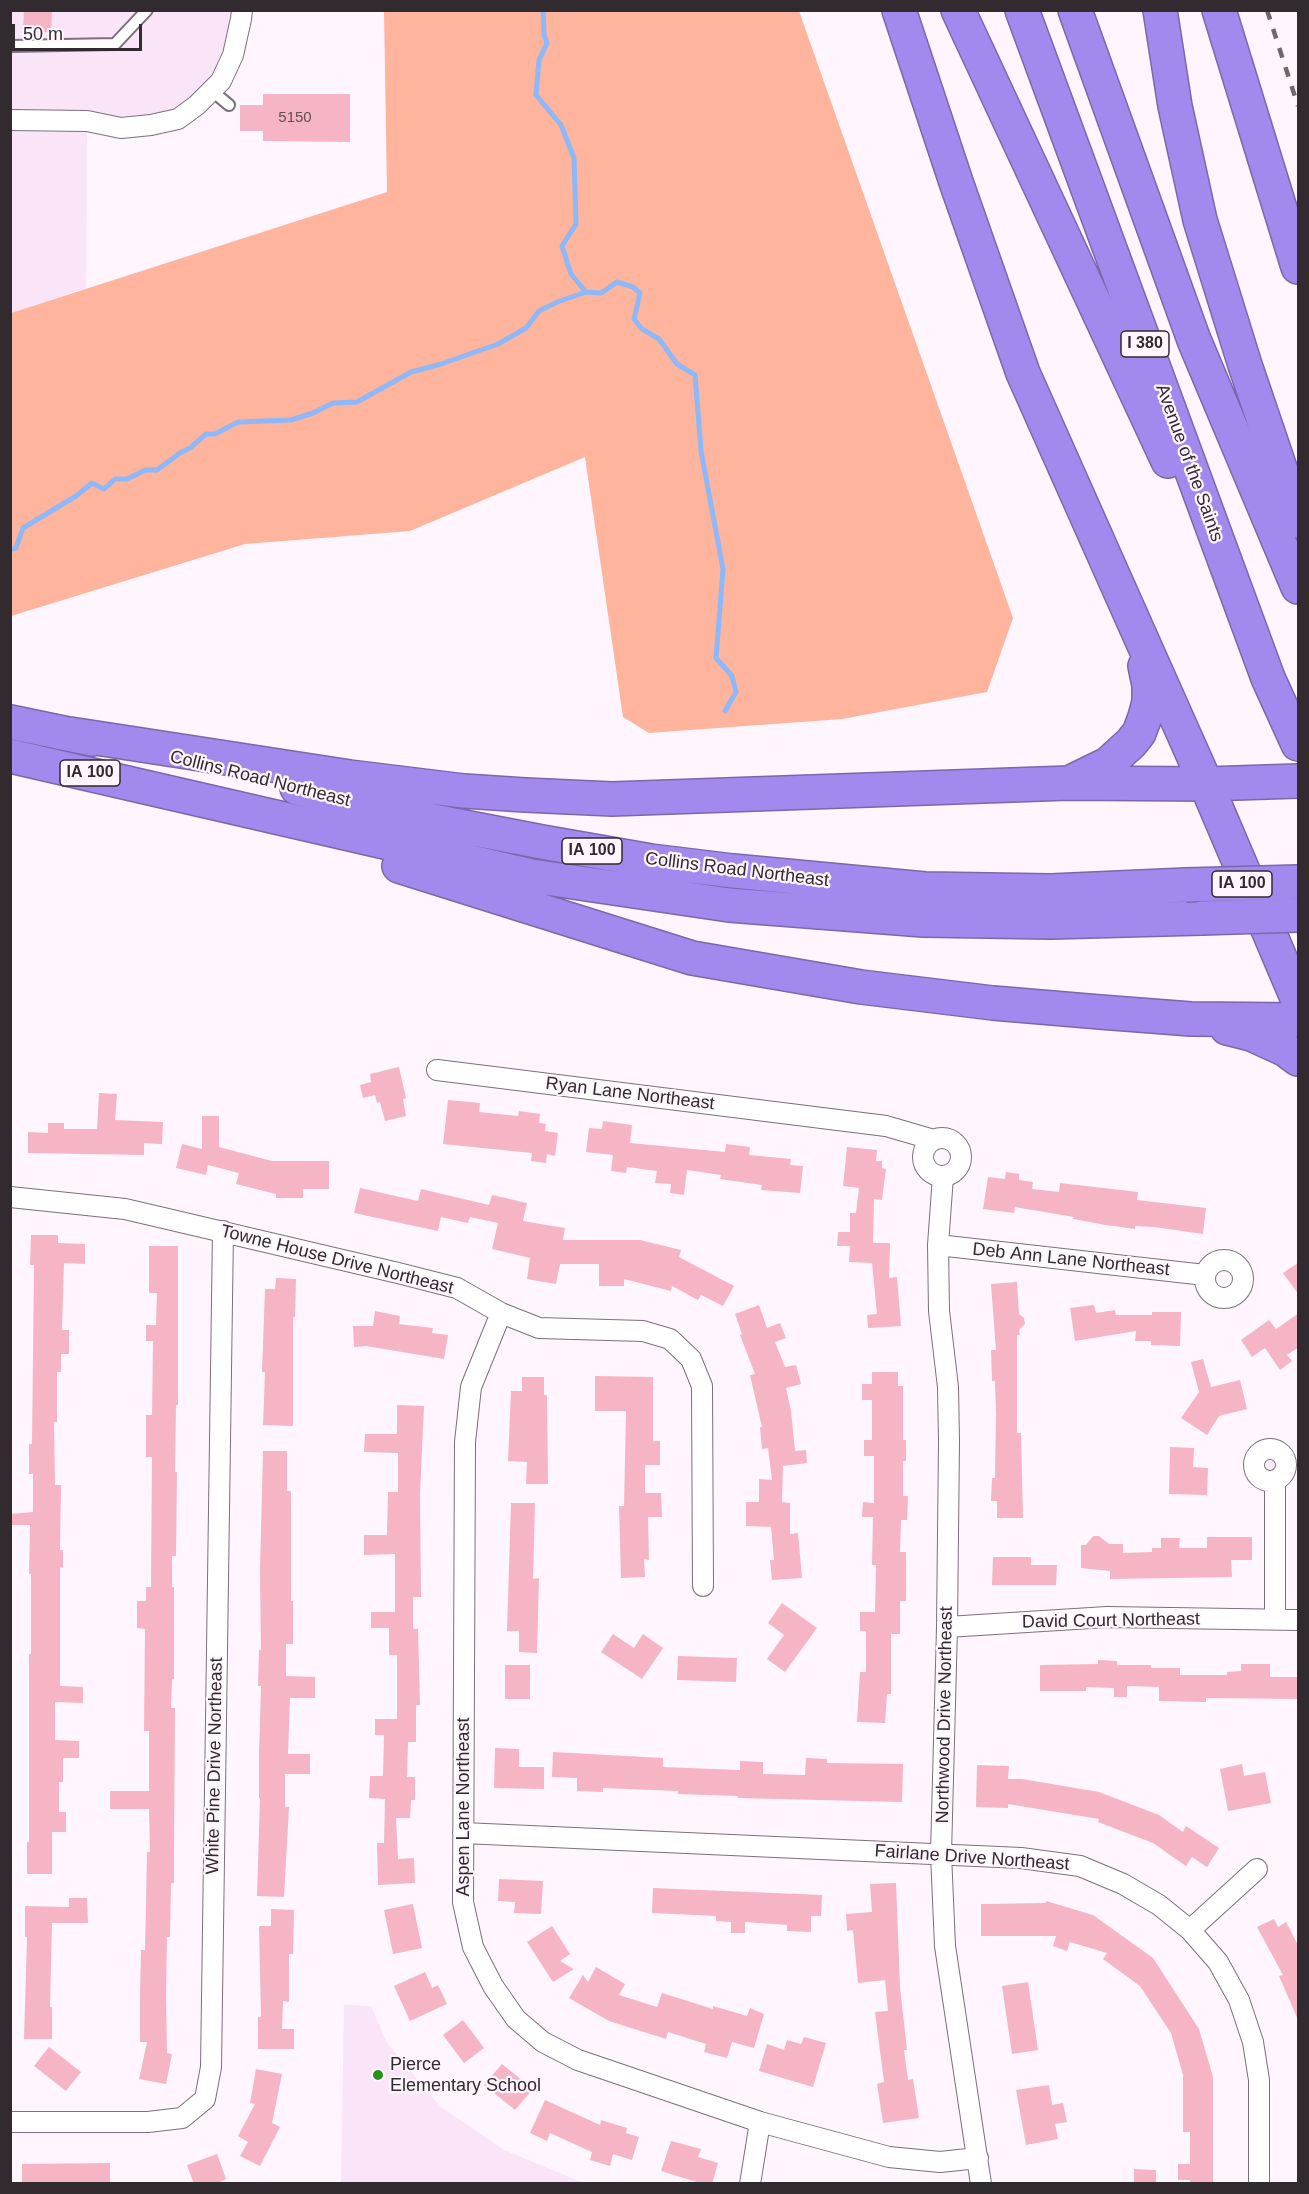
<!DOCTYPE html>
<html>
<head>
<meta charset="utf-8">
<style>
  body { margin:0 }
  #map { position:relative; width:1309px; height:2194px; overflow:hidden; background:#fff5fe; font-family:Arial,sans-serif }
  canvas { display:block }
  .frame { position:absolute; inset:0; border:12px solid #312b30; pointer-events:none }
  .scale { position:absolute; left:12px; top:24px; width:130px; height:27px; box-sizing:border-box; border:3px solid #312b30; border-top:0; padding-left:8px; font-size:18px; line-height:21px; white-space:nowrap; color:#312b30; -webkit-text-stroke:4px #fff5fe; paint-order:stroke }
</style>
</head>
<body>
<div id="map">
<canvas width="1309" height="2194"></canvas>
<div class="frame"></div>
<div class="scale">50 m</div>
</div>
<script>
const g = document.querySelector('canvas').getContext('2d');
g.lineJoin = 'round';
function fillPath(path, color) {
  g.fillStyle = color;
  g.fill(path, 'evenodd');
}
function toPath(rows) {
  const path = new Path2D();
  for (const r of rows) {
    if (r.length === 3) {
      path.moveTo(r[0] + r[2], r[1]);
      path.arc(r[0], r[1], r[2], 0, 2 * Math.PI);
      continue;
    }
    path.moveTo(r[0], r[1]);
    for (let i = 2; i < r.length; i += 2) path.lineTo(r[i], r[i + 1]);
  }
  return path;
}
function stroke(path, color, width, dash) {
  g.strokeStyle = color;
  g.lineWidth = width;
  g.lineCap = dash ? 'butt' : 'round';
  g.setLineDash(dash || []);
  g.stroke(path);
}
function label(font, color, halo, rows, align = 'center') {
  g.font = font + ' Arial,sans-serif';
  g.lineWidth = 4.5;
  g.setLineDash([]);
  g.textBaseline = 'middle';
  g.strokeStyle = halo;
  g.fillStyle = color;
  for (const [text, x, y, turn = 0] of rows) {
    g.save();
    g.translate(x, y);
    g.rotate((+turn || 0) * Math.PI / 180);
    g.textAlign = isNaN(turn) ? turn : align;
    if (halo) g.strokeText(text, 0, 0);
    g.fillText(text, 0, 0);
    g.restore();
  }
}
const built = toPath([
  [10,11,242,11,233,55,178,119,87,121,86,288,11,313],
  [344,2005,371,2006,387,2043,441,2107,504,2150,584,2183,341,2183]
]);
const green = toPath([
  [384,11,799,11,1013,618,987,692,842,719,649,733,623,717,585,457,410,531,245,544,11,616,11,313,387,192]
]);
const stream = toPath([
  [543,10,544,35,547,43,539,60,536,95,561,125,574,158,576,224,562,246,571,274,586,292,601,293,617,282,633,287,640,293,634,319,642,329,659,339,677,364,695,375,701,451,723,569,716,658,732,676,736,692,725,711],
  [10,550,16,548,23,528,76,496,92,483,104,489,115,479,127,479,145,470,157,470,180,453,190,448,206,434,215,434,238,422,291,420,313,413,333,403,357,402,411,372,441,364,498,344,526,328,539,311,557,302,586,292]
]);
const building = toPath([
  [24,10,52,10,51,32,23,31],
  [263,94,350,94,350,142,263,141,263,131,240,131,240,105,263,105],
  [399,1067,406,1098,403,1099,406,1116,385,1121,380,1102,377,1103,375,1095,363,1098,360,1085,371,1082,370,1074],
  [99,1093,117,1094,115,1120,163,1122,162,1144,144,1143,144,1155,28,1153,28,1132,48,1133,48,1123,64,1123,64,1129,97,1129],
  [448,1100,480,1103,479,1112,518,1116,519,1111,540,1114,539,1123,546,1124,545,1131,558,1133,555,1156,547,1154,546,1163,531,1161,532,1153,443,1144],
  [202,1116,219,1116,219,1147,272,1161,329,1161,329,1189,303,1189,303,1198,276,1198,276,1194,236,1184,239,1173,208,1165,206,1175,176,1168,182,1144,202,1149],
  [603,1121,632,1125,630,1143,725,1152,726,1144,750,1147,749,1155,791,1159,790,1165,803,1166,800,1193,761,1190,762,1185,720,1179,721,1175,687,1170,684,1195,670,1193,671,1184,655,1183,657,1171,627,1167,626,1173,611,1171,613,1155,586,1152,589,1128,602,1129],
  [847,1147,877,1150,876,1161,882,1161,882,1168,886,1169,882,1200,874,1199,873,1243,890,1243,889,1278,897,1277,901,1326,868,1328,867,1315,877,1314,872,1263,849,1262,850,1246,837,1246,838,1232,850,1232,850,1213,856,1213,859,1188,843,1186],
  [1006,1172,1019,1174,1019,1180,1033,1182,1032,1189,1059,1192,1060,1183,1138,1192,1137,1200,1206,1208,1203,1234,1154,1227,1135,1226,1135,1229,1106,1225,1073,1219,1074,1217,1015,1207,1014,1213,983,1209,988,1177,1005,1179],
  [360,1188,418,1201,421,1189,489,1205,492,1195,527,1203,523,1221,565,1228,563,1240,640,1240,681,1250,679,1257,734,1286,723,1306,701,1295,698,1300,672,1286,671,1291,624,1279,624,1286,599,1286,599,1264,560,1264,556,1284,527,1279,530,1258,492,1249,498,1223,470,1217,468,1223,441,1217,438,1231,354,1213],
  [31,1235,58,1235,58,1243,85,1244,85,1264,64,1263,62,1330,69,1330,69,1354,61,1354,61,1372,57,1372,57,1422,54,1422,55,1485,61,1485,60,1550,63,1550,63,1568,60,1567,60,1686,83,1687,83,1703,55,1702,55,1740,79,1741,79,1758,63,1758,63,1782,59,1782,59,1812,66,1812,66,1832,52,1832,52,1874,27,1874,27,1842,29,1842,29,1654,31,1654,31,1574,29,1574,30,1525,10,1525,10,1514,33,1512,33,1474,29,1474,29,1444,32,1444,34,1265,30,1265],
  [149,1246,178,1246,178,1405,176,1405,175,1472,177,1472,176,1556,172,1556,172,1587,174,1587,174,1679,172,1679,171,1708,175,1708,174,1852,174,1883,171,1883,170,1937,167,1937,166,1996,167,2053,172,2054,166,2084,139,2079,147,2042,140,2042,140,1996,141,1950,145,1950,147,1852,150,1852,149,1809,110,1809,110,1791,149,1791,149,1731,144,1731,145,1629,137,1628,137,1601,146,1601,146,1587,151,1587,152,1457,146,1457,146,1415,152,1415,153,1341,146,1341,146,1325,156,1325,157,1293,149,1293],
  [1299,1262,1299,1295,1283,1273],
  [276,1278,296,1279,295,1317,293,1317,293,1426,263,1425,265,1372,262,1372,265,1289,275,1289],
  [1017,1282,1019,1314,1024,1318,1025,1324,1019,1330,1020,1335,1017,1335,1017,1433,1021,1433,1023,1518,997,1518,997,1501,991,1501,992,1478,995,1478,996,1414,995,1381,992,1381,991,1350,996,1350,991,1284],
  [759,1305,767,1328,780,1323,786,1338,775,1342,785,1367,796,1365,801,1384,786,1388,791,1411,795,1451,806,1450,807,1463,783,1466,782,1502,790,1503,790,1534,798,1533,802,1578,772,1580,770,1560,774,1560,771,1527,746,1526,746,1502,759,1502,759,1479,772,1480,768,1448,762,1449,760,1427,762,1427,750,1375,755,1374,740,1335,742,1334,735,1314],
  [1094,1305,1096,1313,1115,1310,1116,1315,1152,1315,1152,1312,1181,1312,1180,1346,1151,1345,1151,1341,1135,1341,1136,1331,1075,1341,1070,1308],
  [375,1311,400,1316,399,1324,433,1328,432,1333,448,1335,444,1359,366,1346,354,1347,353,1326,373,1326],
  [1299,1313,1299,1347,1287,1355,1292,1361,1280,1370,1265,1348,1252,1357,1241,1340,1269,1320,1276,1329],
  [1203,1359,1211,1387,1240,1380,1247,1409,1219,1416,1207,1435,1181,1418,1199,1392,1191,1362],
  [872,1372,898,1372,898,1386,903,1386,903,1440,906,1440,906,1461,903,1461,903,1496,908,1496,907,1520,901,1520,900,1552,906,1552,906,1601,900,1601,900,1634,891,1634,891,1694,887,1694,885,1723,857,1722,860,1672,866,1672,866,1631,860,1631,860,1612,875,1612,876,1565,872,1565,873,1517,862,1517,863,1502,874,1503,874,1456,864,1456,864,1440,872,1440,872,1400,862,1400,862,1384,872,1384],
  [595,1376,653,1377,653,1441,660,1441,660,1465,645,1465,645,1493,661,1493,662,1517,648,1517,649,1560,644,1559,645,1577,621,1578,619,1506,624,1506,626,1411,595,1411],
  [522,1377,544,1377,544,1395,547,1395,548,1484,526,1484,527,1462,508,1461,511,1391,522,1391],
  [397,1405,424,1406,420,1494,421,1597,413,1597,413,1629,418,1629,420,1705,416,1705,416,1742,408,1742,407,1777,415,1777,415,1800,411,1800,410,1818,396,1818,398,1859,414,1858,415,1883,378,1885,377,1843,384,1843,385,1799,369,1798,370,1776,383,1776,384,1735,375,1735,375,1719,397,1719,397,1655,389,1655,389,1628,371,1628,371,1612,395,1612,395,1554,364,1555,364,1535,387,1535,388,1492,398,1492,398,1453,364,1452,365,1434,397,1434],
  [1170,1447,1194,1448,1193,1467,1208,1468,1207,1495,1169,1494],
  [263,1451,287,1451,287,1491,291,1491,291,1601,293,1601,293,1644,286,1644,286,1676,315,1677,315,1698,290,1698,288,1754,310,1754,310,1774,285,1774,285,1807,289,1807,284,1897,257,1896,260,1798,259,1798,259,1755,261,1686,258,1686,259,1650,261,1650,260,1571],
  [511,1503,535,1503,533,1579,539,1578,537,1653,519,1652,519,1631,507,1631],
  [1093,1536,1099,1536,1109,1544,1123,1544,1123,1553,1152,1552,1152,1548,1161,1548,1161,1538,1180,1538,1179,1548,1207,1548,1207,1537,1252,1537,1252,1560,1231,1560,1232,1577,1110,1579,1110,1571,1081,1568,1081,1545,1086,1545],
  [993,1557,1031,1557,1031,1565,1057,1565,1056,1585,992,1585],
  [782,1603,817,1628,785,1672,767,1659,784,1635,768,1623],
  [613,1634,634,1648,643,1634,663,1648,642,1679,601,1652],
  [678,1656,737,1658,736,1682,677,1680],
  [1098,1660,1117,1661,1117,1665,1151,1665,1151,1668,1180,1668,1180,1675,1227,1675,1227,1672,1241,1671,1241,1664,1270,1664,1270,1677,1299,1677,1299,1699,1206,1698,1206,1702,1159,1701,1159,1687,1127,1686,1127,1697,1114,1697,1114,1688,1086,1687,1086,1691,1040,1691,1040,1665,1098,1664],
  [505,1665,530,1665,530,1699,505,1699],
  [495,1748,519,1749,519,1767,544,1767,544,1789,494,1788],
  [553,1752,663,1758,663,1767,740,1770,740,1761,763,1762,763,1774,805,1775,806,1758,827,1759,827,1763,903,1764,902,1802,738,1798,738,1796,678,1794,678,1791,603,1788,603,1792,577,1791,577,1778,552,1777],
  [1242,1764,1244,1776,1265,1772,1271,1803,1228,1811,1220,1769],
  [977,1765,1009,1766,1008,1779,1022,1779,1099,1792,1159,1815,1183,1832,1186,1826,1219,1848,1207,1867,1192,1857,1186,1866,1153,1843,1098,1822,1099,1819,1008,1804,1008,1808,976,1807],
  [499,1879,543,1881,541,1914,514,1913,515,1902,498,1901],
  [896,1883,900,1987,907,2050,904,2050,908,2080,913,2079,919,2118,883,2123,877,2084,884,2082,875,2012,888,2011,885,1980,858,1983,853,1930,847,1931,846,1914,872,1912,870,1884],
  [653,1888,822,1895,821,1916,811,1916,811,1932,787,1931,787,1925,745,1922,745,1933,731,1933,731,1922,716,1921,716,1916,652,1913],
  [69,1898,87,1898,88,1923,52,1923,50,2007,52,2007,52,2039,24,2039,27,1937,25,1937,25,1906,69,1907],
  [1046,1901,1093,1915,1153,1958,1199,2029,1213,2077,1213,2184,1190,2184,1190,2180,1178,2180,1178,2164,1190,2164,1190,2132,1183,2132,1183,2075,1171,2033,1140,1986,1103,1959,1107,1953,1070,1942,1067,1951,1053,1946,1056,1936,981,1936,981,1904,1046,1903],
  [413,1904,422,1948,393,1954,384,1910],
  [271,1909,294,1910,293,1954,289,1954,289,2002,283,2001,282,2029,294,2029,294,2049,258,2049,258,2017,261,2017,259,1926,271,1926],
  [1274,1919,1278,1927,1286,1922,1299,1947,1299,2022,1279,1976,1283,1975,1257,1927],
  [552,1926,570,1954,560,1961,574,1969,553,1982,527,1942],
  [596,1967,625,1984,619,1995,657,2007,662,1993,713,2009,713,2006,747,2016,750,2008,764,2014,754,2048,732,2042,727,2058,704,2052,706,2044,668,2032,666,2039,609,2021,569,1998,583,1975,588,1982],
  [425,1972,432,1988,438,1985,447,2004,410,2021,394,1986],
  [1028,1982,1038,2050,1012,2054,1002,1986],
  [463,2020,484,2048,464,2063,443,2035],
  [804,2037,826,2043,813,2087,759,2071,767,2044,784,2050,787,2040,801,2044],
  [49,2047,81,2072,66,2091,34,2066],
  [502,2064,533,2089,515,2110,484,2085],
  [256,2069,282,2074,272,2123,280,2127,260,2166,240,2156,248,2142,238,2136,255,2104,250,2103],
  [1049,2085,1052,2105,1063,2103,1067,2122,1055,2124,1058,2139,1026,2145,1016,2090],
  [545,2100,600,2125,601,2120,627,2128,626,2133,639,2137,632,2160,613,2154,610,2166,590,2160,592,2152,550,2133,547,2141,530,2133],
  [671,2141,701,2149,698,2157,718,2163,712,2184,703,2184,661,2171],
  [217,2154,226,2179,215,2184,194,2184,187,2165],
  [110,2163,110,2184,22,2184,22,2164],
  [1134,2169,1156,2170,1156,2184,1134,2184]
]);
const lane = toPath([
  [10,46,115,44,147,10],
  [211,90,229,105]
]);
const street = toPath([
  [10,120,87,121,121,128,151,125,178,119,197,105,221,81,233,55,241,19,242,10],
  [437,1070,886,1126,934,1140],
  [942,1157,19],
  [943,1176,938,1245,939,1311,948,1387,949,1442,947,1627,941,1854,945,1946,981,2184],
  [10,1197,125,1209,398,1273,457,1288,501,1313,539,1328,643,1331,670,1339,691,1359,702,1386,703,1586],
  [938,1245,1205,1275],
  [1224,1279,19],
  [501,1313,471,1387,465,1442,463,1902,473,1947,493,1986,516,2019,543,2042,578,2060,760,2122,889,2157,940,2162,978,2158],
  [1270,1465,16],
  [1275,1481,1275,1619],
  [947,1627,1107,1617,1298,1620],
  [463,1833,1021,1858,1080,1866,1123,1884,1159,1905,1190,1930,1218,1962,1239,2000,1253,2042,1259,2080,1259,2184],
  [1190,1930,1257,1869],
  [10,2122,148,2122,182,2118,205,2099,211,2067,223,1231],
  [750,2184,760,2122]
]);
const highway = toPath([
  [899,10,956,182,1023,373,1206,784,1298,1000],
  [958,10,1168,461],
  [1022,10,1268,678,1298,744],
  [1075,10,1194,340,1298,587],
  [1160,10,1175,106,1200,220,1245,365,1298,521],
  [1219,10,1298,267],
  [10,722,92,739],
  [70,734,350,777,464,791,525,795,612,799,1069,783,1206,784,1298,781],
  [10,756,532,876,729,905,923,920,1051,922,1202,918],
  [1073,781,1108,764,1131,743,1139,733,1145,717,1149,702,1149,685,1145,666],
  [297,788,433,821,542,842,651,861,733,871,925,889,1051,891,1186,885],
  [399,866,692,958,861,987,993,1003,1100,1012,1191,1019,1298,1020],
  [1227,1028,1251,1034,1286,1050,1298,1059]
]);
const rail = toPath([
  [1267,10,1298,106]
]);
const highwayBridge = toPath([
  [1186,885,1298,882],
  [1202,918,1298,915]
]);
const markers = [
  [378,2075,6,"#26921a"]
];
const numberNames = [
  ["5150",295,118]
];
const shields = [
  [1145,344,48],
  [90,773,60],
  [592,851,60],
  [1242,884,60]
];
const shieldNames = [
  ["I 380",1145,344],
  ["IA 100",90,773],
  ["IA 100",592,851],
  ["IA 100",1242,884]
];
const streetNames = [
  ["Avenue of the Saints",1189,463,70],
  ["Collins Road Northeast",260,779,14],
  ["Collins Road Northeast",737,870,7],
  ["Ryan Lane Northeast",630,1094,7],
  ["Towne House Drive Northeast",337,1260,14],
  ["Deb Ann Lane Northeast",1071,1260,6],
  ["David Court Northeast",1111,1621,-1],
  ["Northwood Drive Northeast",945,1715,-89],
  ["White Pine Drive Northeast",215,1766,-89],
  ["Aspen Lane Northeast",464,1807,-90],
  ["Fairlane Drive Northeast",972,1858,4]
];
const poiNames = [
  ["Pierce",390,2065],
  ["Elementary School",390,2086]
];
fillPath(built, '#fae4f8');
fillPath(green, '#feb49d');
stroke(stream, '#8eb8f8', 5);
fillPath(building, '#f6b5c4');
stroke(lane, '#7d6f7c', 14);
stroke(street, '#7d6f7c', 22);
stroke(highway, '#7a68ab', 36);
stroke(lane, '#fff', 10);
stroke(street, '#fff', 20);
stroke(highway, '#a289ed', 33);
stroke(rail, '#6f686e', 4.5, [10, 10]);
stroke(highwayBridge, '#7a68ab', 36, []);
stroke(highwayBridge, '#a289ed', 33);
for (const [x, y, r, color] of markers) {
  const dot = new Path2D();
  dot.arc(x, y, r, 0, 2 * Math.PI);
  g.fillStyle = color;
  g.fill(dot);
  stroke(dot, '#fff5fe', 2);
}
label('15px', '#624e55', null, numberNames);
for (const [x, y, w] of shields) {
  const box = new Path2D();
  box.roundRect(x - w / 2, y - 13, w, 26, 4.5);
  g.fillStyle = '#fff5fe';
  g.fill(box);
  stroke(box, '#312b30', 1.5);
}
label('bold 16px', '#312b30', null, shieldNames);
label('18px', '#312b30', '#fff5fe', streetNames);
label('18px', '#312b30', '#fff5fe', poiNames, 'left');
</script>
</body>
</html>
